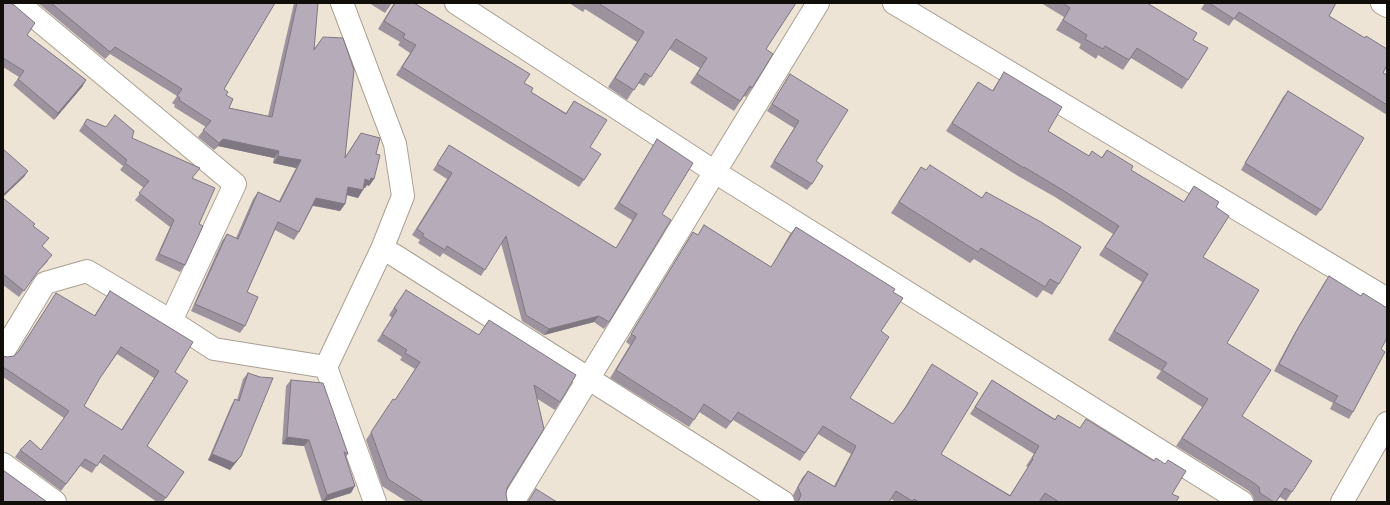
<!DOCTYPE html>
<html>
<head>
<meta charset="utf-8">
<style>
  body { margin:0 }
  #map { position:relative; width:1390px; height:505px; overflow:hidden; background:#eee4d5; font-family:Georgia,serif }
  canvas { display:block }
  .frame { position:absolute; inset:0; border:4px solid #110e09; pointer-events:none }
</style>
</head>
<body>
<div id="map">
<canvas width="1390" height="505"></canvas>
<div class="frame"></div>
</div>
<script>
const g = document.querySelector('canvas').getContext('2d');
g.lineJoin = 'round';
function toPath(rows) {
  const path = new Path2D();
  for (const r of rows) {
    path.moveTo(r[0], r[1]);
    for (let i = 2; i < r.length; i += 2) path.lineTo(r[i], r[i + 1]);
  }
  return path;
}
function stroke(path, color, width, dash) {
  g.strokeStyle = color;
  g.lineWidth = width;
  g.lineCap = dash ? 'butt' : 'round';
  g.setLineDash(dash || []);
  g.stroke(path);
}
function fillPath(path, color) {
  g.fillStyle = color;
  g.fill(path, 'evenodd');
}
const minor = toPath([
  [18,3,235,184,171,321],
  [342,3,395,144,403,196,382,249,326,367,375,502],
  [456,3,715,172,1242,502],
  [894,3,1387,299],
  [1382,3,1387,6],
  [382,249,394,255,783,502],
  [3,352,45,283,87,271,171,321,214,349,326,367],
  [3,464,55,502],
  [513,502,818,3]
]);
const tertiary = toPath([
  [1342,502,1387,423]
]);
const wall = toPath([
  [3,3,27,35,86,80,82,87,54,120,13,85,19,77,3,67],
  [38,3,275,3,224,89,229,108,268,116,294,3,318,3,314,49,323,37,345,157,361,133,376,154,374,179,369,186,367,185,365,188,364,187,358,198,347,195,345,204,340,211,313,206,299,232,294,240,275,230,247,292,245,326,240,333,191,311,222,241,227,234,236,238,253,199,258,192,279,201,296,168,273,163,274,158,218,146,214,150,198,137,206,127,174,107,175,105,172,103,177,96,110,54,105,59],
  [369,3,392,3,385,13],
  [394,3,414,3,524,83,531,92,566,113,574,101,590,147,584,180,579,187,396,75,410,53,398,45,400,42,378,29],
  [569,3,796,3,766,49,752,88,746,97,744,96,734,111,690,83,700,68,669,49,644,86,638,83,627,100,608,87,637,42,585,9,583,12],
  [1041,3,1147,3,1193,40,1188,80,1182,89,1131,58,1123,70,1098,55,1096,59,1079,48,1081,44,1056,30,1064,17],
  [1205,3,1336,3,1329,16,1383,73,1387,75,1387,115,1234,19,1229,26,1201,9],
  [1004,72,1048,131,1089,156,1102,157,1107,150,1131,170,1184,202,1194,186,1216,207,1203,257,1227,343,1242,416,1292,492,1286,501,1280,497,1276,502,1255,502,1254,501,1253,496,1249,491,1176,446,1202,407,1156,378,1161,371,1108,340,1142,282,1099,255,1113,234,1055,197,1018,176,946,131,978,82,992,91],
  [790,74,816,161,812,184,807,190,770,167,794,128,767,111],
  [1288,91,1321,210,1316,216,1241,170,1283,97],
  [87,119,132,138,193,178,199,224,185,265,180,272,155,260,170,227,135,200,144,188,120,170,123,166,79,131],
  [657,139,662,214,609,322,604,329,594,322,544,335,522,321,501,243,481,276,443,253,440,257,418,243,420,240,412,235,447,179,433,170,449,145,616,248,632,220,614,209],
  [921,167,926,170,982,198,986,192,1059,284,1052,295,1043,290,1037,298,974,259,970,263,891,213],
  [3,198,34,226,48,261,34,276,19,297,3,285],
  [704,225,771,267,790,234,796,227,893,292,881,331,850,398,893,424,902,412,932,364,941,454,1010,495,1028,467,1026,466,1034,454,970,414,992,380,1055,419,1058,415,1080,428,1086,419,1172,494,1176,502,1042,502,1040,501,1039,502,896,502,891,499,889,502,795,502,793,495,802,478,808,471,834,486,851,454,818,434,800,461,733,420,726,429,699,412,689,427,610,378,630,345,626,342,688,240,693,232,698,235],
  [1329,276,1381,349,1353,412,1349,419,1330,409,1333,403,1274,371,1294,334,1324,283],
  [110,291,175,372,147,446,184,472,163,502,157,502,99,462,92,473,80,466,61,491,15,457,20,450,41,450,64,418,3,377,3,356,7,357,14,356,18,352,56,293,94,316],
  [117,354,154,378,121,430,84,406,100,378],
  [401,297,479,335,489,320,560,402,555,410,536,398,506,494,507,500,508,502,407,502,382,486,366,440,388,406,395,400,415,369,400,360,402,357,377,341,392,318,389,315],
  [248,373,241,456,230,470,208,460,231,406,235,399,237,400,243,379],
  [291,380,348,454,346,457,351,493,322,502,304,446,282,444,286,386]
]);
const shadedWall = toPath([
  [86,80,82,87,54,120,58,113],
  [223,139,279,151,274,158,218,146,214,150],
  [278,156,301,160,296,168,273,163],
  [28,171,24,177,3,197,3,195],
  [371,178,374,179,369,186,367,185,365,188,360,187,365,179],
  [348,187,363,190,358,198,343,194],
  [316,198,345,204,340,211,311,205],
  [599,316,594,322,544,335,549,329],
  [287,437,309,440,304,446,282,444],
  [212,454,241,456,230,470,208,460],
  [355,486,351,493,322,502,327,495]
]);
const building = toPath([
  [3,3,10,3,14,5,35,23,27,35,86,80,58,113,18,79,24,71,3,58,3,3],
  [51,3,275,3,224,89,228,92,226,95,233,99,229,108,272,117,297,3,318,3,314,50,323,37,343,38,354,70,345,158,361,133,380,138,376,154,380,155,374,179,371,178,370,181,365,179,363,190,348,187,345,204,316,198,299,232,278,222,247,292,258,297,245,326,195,304,227,234,238,239,258,192,280,202,301,160,278,156,279,151,223,139,219,143,203,130,211,121,179,100,180,98,177,96,182,89,115,47,110,52,51,3],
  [395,3,414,3,530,74,524,83,533,88,531,92,566,114,574,101,607,120,590,147,601,154,584,180,402,67,416,45,403,38,405,34,384,21,395,3],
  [598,3,796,3,766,49,773,54,752,88,750,86,740,101,697,74,707,58,676,39,651,77,645,73,634,90,615,78,644,32,598,3],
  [1063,3,1147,3,1197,33,1193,40,1208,48,1188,80,1137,48,1129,60,1105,46,1103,49,1085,39,1087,35,1063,20,1070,8,1063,3],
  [1209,3,1336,3,1329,16,1365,38,1366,36,1387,49,1387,65,1383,73,1387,75,1387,105,1239,12,1234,19,1209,3],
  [1004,72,1062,107,1048,131,1089,156,1092,151,1102,158,1107,150,1133,166,1131,170,1184,202,1194,186,1219,202,1216,207,1229,216,1203,257,1259,290,1227,343,1271,370,1242,416,1312,461,1292,492,1285,488,1276,502,1274,502,1260,493,1259,487,1254,483,1182,438,1208,399,1162,370,1167,363,1114,331,1148,274,1105,247,1119,226,1061,189,1024,167,1024,168,952,123,978,82,993,91,1004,72],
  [790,74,848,110,816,161,823,166,812,184,774,161,799,121,772,104,790,74],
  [1288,91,1364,138,1321,210,1245,163,1288,91],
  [115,115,134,131,132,138,200,168,192,178,215,188,199,224,203,226,185,265,159,254,174,220,139,193,149,181,125,163,127,160,84,124,87,119,106,127,115,115],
  [657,139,693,163,662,214,671,220,609,322,599,316,549,329,526,315,506,236,485,270,447,246,445,250,422,236,424,234,417,229,452,173,437,164,449,145,616,248,637,214,619,203,657,139],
  [3,149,28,171,3,195,3,149],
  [930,165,982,198,986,192,1041,222,1081,247,1059,284,1050,279,1045,287,981,248,978,252,899,202,921,167,926,170,930,165],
  [3,198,35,224,33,226,49,238,42,246,52,255,39,270,24,291,3,274,3,198],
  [704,225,771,267,796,227,895,289,893,292,903,298,881,331,889,337,850,398,893,424,906,407,932,364,978,393,941,454,1010,496,1033,459,1032,458,1039,446,975,407,992,380,1055,420,1058,415,1080,428,1086,419,1154,461,1156,458,1165,464,1168,460,1186,471,1172,494,1179,497,1176,502,1059,502,1045,493,1039,502,919,502,914,499,912,501,896,491,889,502,798,502,801,495,798,487,808,471,835,487,856,446,823,426,805,453,738,412,731,422,704,404,694,420,616,370,636,337,631,334,693,232,698,235,704,225],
  [1329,276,1361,296,1363,293,1387,308,1387,338,1381,349,1385,352,1353,412,1334,402,1338,396,1279,364,1298,328,1329,276],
  [406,290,479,335,489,320,576,375,560,402,534,385,544,429,507,488,506,494,507,500,508,502,424,502,388,479,371,432,393,399,395,400,420,362,405,353,407,350,382,334,397,310,394,308,406,290],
  [110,291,193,342,175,372,188,381,147,446,184,472,166,498,104,455,97,466,85,459,66,484,20,450,30,440,41,450,69,411,3,367,3,356,7,357,14,356,19,351,56,293,95,316,110,291],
  [121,347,159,371,122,430,84,406,100,378,121,347],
  [248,373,260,377,273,378,241,456,234,463,212,454,235,399,239,401,248,373],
  [291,380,323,383,348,454,344,452,355,486,327,495,309,440,287,437,291,380],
  [3,470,47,502,3,502,3,470],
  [536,489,557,502,528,502,536,489]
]);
stroke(minor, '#a9a092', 24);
stroke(tertiary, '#a9a092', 24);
stroke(minor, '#fff', 22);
stroke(tertiary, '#fff', 22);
fillPath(wall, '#9c939f');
fillPath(shadedWall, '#7f7882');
fillPath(building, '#b5abb9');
stroke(building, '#7f7882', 1);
</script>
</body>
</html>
